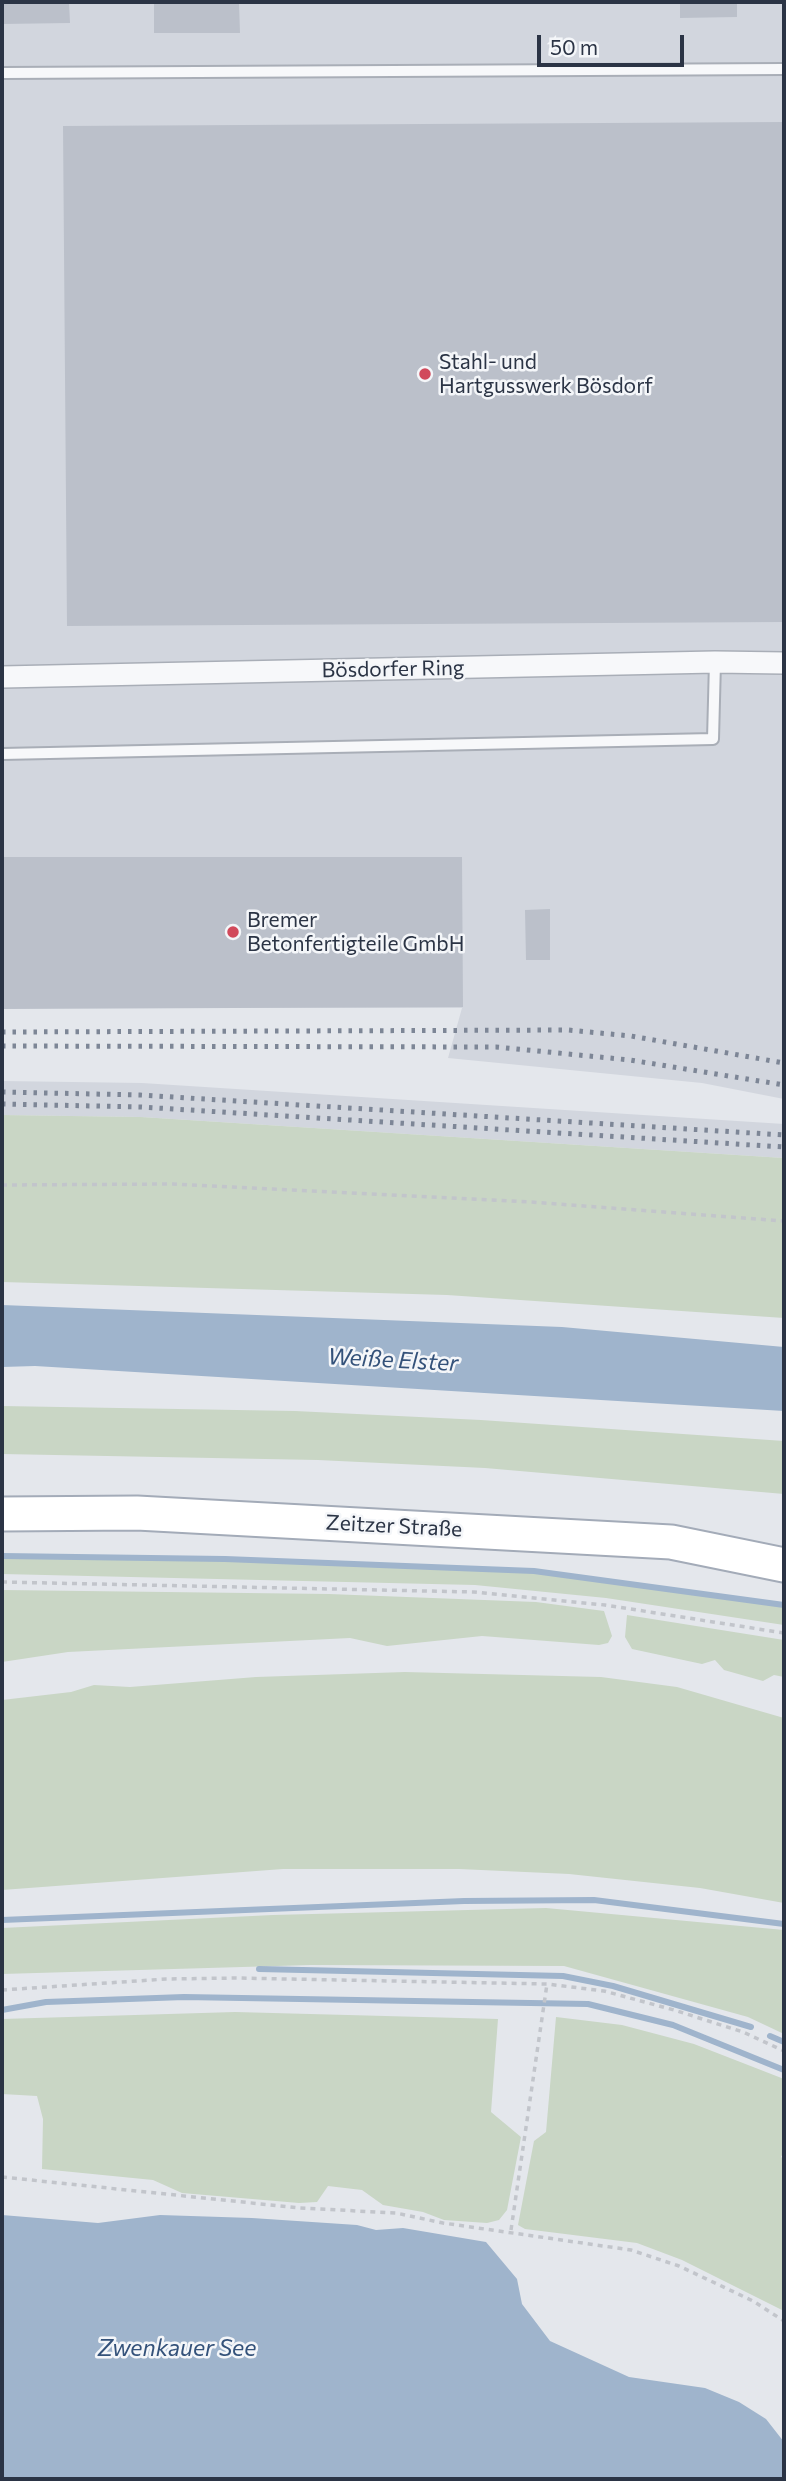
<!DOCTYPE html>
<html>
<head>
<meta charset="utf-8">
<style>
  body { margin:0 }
  #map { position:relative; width:786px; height:2481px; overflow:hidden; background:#e4e7ec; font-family:Commissioner,sans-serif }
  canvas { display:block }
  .frame { position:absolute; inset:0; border:4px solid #2b3445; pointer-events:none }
  .scale { position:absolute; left:537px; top:35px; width:147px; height:32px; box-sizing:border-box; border:4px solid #2b3445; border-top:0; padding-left:9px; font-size:21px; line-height:24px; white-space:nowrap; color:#2b3445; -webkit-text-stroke:5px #f4f6f9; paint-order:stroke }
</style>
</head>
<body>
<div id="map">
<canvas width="786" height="2481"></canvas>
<div class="frame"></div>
<div class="scale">50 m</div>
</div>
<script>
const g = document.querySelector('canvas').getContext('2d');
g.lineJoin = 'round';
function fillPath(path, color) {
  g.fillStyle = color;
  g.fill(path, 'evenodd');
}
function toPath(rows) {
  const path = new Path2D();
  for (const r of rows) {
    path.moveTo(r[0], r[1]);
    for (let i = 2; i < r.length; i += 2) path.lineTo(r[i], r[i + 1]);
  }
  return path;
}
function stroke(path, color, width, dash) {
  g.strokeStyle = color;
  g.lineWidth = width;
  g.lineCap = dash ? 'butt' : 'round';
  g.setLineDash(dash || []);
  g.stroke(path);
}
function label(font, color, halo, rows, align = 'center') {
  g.font = font + ' Commissioner,sans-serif';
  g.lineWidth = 5;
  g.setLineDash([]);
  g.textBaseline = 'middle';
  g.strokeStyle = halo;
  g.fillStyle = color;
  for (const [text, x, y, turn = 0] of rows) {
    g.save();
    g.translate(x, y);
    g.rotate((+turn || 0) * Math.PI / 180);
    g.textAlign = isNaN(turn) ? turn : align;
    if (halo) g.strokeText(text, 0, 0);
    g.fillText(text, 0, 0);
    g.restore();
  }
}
const built = toPath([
  [2,2,784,2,784,1099,702,1083,448,1058,462,1008,2,1008],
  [2,1081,142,1083,784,1124,784,1158,141,1117,2,1115]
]);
const green = toPath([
  [2,1115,141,1117,784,1158,784,1318,447,1295,2,1282],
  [2,1406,295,1411,481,1420,784,1441,784,1494,485,1468,318,1460,2,1454],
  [2,1556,225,1559,534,1571,784,1605,784,1625,606,1598,475,1585,2,1574],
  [2,1590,329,1594,536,1602,604,1611,612,1636,608,1643,599,1645,482,1636,387,1646,350,1638,68,1652,2,1662],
  [627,1615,784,1640,784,1677,774,1675,763,1681,724,1670,715,1660,702,1664,632,1649,625,1637],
  [405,1672,601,1677,677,1687,784,1718,784,1903,700,1888,569,1874,459,1869,283,1869,2,1890,2,1700,71,1692,94,1685,130,1687,256,1677],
  [546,1908,784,1930,784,2034,748,2017,564,1966,311,1965,2,1974,2,1928,273,1915],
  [235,2012,498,2019,491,2112,521,2137,507,2210,499,2220,487,2223,444,2220,423,2212,383,2205,362,2190,328,2186,317,2202,299,2203,182,2193,153,2180,42,2169,43,2119,37,2096,2,2094,2,2019],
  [556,2017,622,2025,694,2044,784,2079,784,2151,781,2157,784,2159,784,2311,682,2260,637,2243,525,2229,518,2225,534,2141,546,2132]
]);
const water = toPath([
  [2,1305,562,1327,784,1347,784,1411,35,1366,2,1367],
  [2,2215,98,2223,160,2215,252,2218,357,2225,376,2230,403,2228,486,2242,517,2279,522,2304,550,2341,629,2377,705,2388,739,2402,766,2419,784,2442,784,2479,2,2479]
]);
const stream = toPath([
  [2,1556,225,1559,534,1571,784,1605],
  [2,1920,464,1901,594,1900,784,1924],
  [259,1969,563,1976,613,1986,751,2027],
  [2,2010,46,2002,184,1997,588,2004,673,2025,784,2070],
  [770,2036,784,2042]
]);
const building = toPath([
  [2,2,69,2,70,23,2,24],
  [154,2,239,2,240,33,154,33],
  [680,2,737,2,737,17,680,18],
  [784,122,784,622,67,626,63,126],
  [4,857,462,857,463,1007,4,1009],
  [550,909,550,960,526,960,525,910]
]);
const path = toPath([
  [2,1185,173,1184,531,1202,784,1221],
  [2,1582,474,1592,605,1605,784,1633],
  [2,1990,166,1979,236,1978,547,1984,604,1991,674,2010,743,2032,784,2051],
  [2,2177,300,2208,396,2213,443,2223,631,2250,679,2266,753,2301,784,2321],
  [511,2230,547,1984]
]);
const lane = toPath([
  [2,73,784,69],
  [2,754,713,739,715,662]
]);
const street = toPath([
  [2,677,715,662,784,663]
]);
const primary = toPath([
  [2,1514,137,1513,671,1542,784,1565]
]);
const rail = toPath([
  [2,1032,568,1030,631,1036,784,1063],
  [2,1046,496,1047,630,1060,784,1085],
  [2,1092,140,1095,784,1135],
  [2,1104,141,1107,784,1147]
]);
const markers = [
  [425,374,7,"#d1495b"],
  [233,932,7,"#d1495b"]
];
const poiNames = [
  ["Stahl- und",439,362],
  ["Hartgusswerk Bösdorf",439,386],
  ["Bremer",247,920],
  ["Betonfertigteile GmbH",247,944]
];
const streetNames = [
  ["Bösdorfer Ring",393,669,-1],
  ["Zeitzer Straße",394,1526,3]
];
const waterNames = [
  ["Weiße Elster",393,1360,3],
  ["Zwenkauer See",177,2348]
];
fillPath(built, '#d2d6de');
fillPath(green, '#c9d6c5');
fillPath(water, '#9fb4cc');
stroke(stream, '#9fb4cc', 6);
fillPath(building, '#bbc0ca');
stroke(lane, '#a9aeb7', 14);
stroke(street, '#a9aeb7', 24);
stroke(primary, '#a3abb8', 37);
stroke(path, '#c2c5cb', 3.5, [5, 5]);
stroke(lane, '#f7f8fa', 10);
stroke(street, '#f7f8fa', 21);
stroke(primary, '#fff', 33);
stroke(rail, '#7d8696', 5, [3.5, 7]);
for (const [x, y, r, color] of markers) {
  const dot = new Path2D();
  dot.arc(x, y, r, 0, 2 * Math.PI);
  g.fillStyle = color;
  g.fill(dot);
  stroke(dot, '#f4f6f9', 2.5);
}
label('21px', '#2b3445', '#f4f6f9', poiNames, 'left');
label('21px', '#2b3445', '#f4f6f9', streetNames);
label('italic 23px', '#34527a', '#f4f6f9', waterNames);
</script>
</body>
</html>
